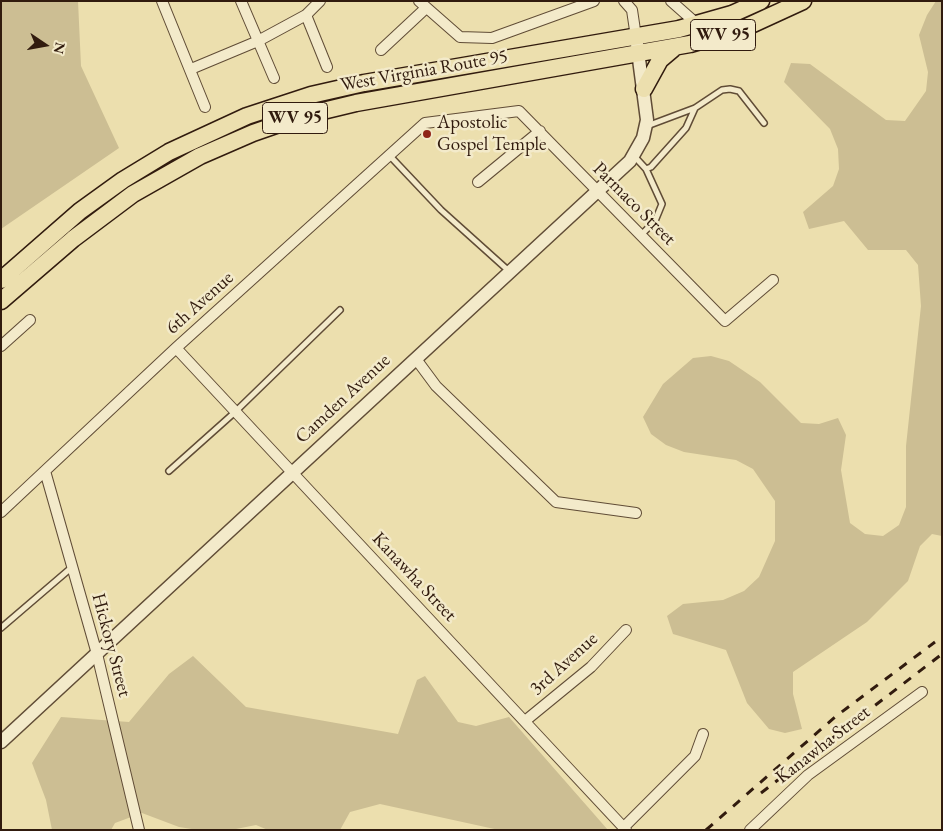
<!DOCTYPE html>
<html>
<head>
<meta charset="utf-8">
<style>
  body { margin:0 }
  #map { position:relative; width:943px; height:831px; overflow:hidden; background:#ecdfae; font-family:"EB Garamond",serif }
  canvas { display:block }
  .frame { position:absolute; inset:0; border:2px solid #311b0e; pointer-events:none }
  .north { position:absolute; left:20px; top:20px; width:50px; height:50px; -webkit-text-stroke:4px #f3eaca; paint-order:stroke; rotate:102deg; font-size:14px; font-weight:700; line-height:20px; text-align:center; color:#311b0e }
  .north::after { content:''; display:block; margin:auto; width:18px; height:22px; background:#311b0e; clip-path:polygon(50% 0,100% 100%,50% 72%,0 100%) }
</style>
</head>
<body>
<div id="map">
<canvas width="943" height="831"></canvas>
<div class="frame"></div>
<div class="north">N</div>
</div>
<script>
const g = document.querySelector('canvas').getContext('2d');
g.lineJoin = 'round';
function fillPath(path, color) {
  g.fillStyle = color;
  g.fill(path, 'evenodd');
}
function toPath(rows) {
  const path = new Path2D();
  for (const r of rows) {
    path.moveTo(r[0], r[1]);
    for (let i = 2; i < r.length; i += 2) path.lineTo(r[i], r[i + 1]);
  }
  return path;
}
function stroke(path, color, width, dash) {
  g.strokeStyle = color;
  g.lineWidth = width;
  g.lineCap = dash ? 'butt' : 'round';
  g.setLineDash(dash || []);
  g.stroke(path);
}
function label(font, color, halo, rows, align = 'center') {
  g.font = font + ' "EB Garamond",serif';
  g.lineWidth = 5;
  g.setLineDash([]);
  g.textBaseline = 'middle';
  g.strokeStyle = halo;
  g.fillStyle = color;
  for (const [text, x, y, turn = 0] of rows) {
    g.save();
    g.translate(x, y);
    g.rotate((+turn || 0) * Math.PI / 180);
    g.textAlign = isNaN(turn) ? turn : align;
    if (halo) g.strokeText(text, 0, 0);
    g.fillText(text, 0, 0);
    g.restore();
  }
}
const green = toPath([
  [1,1,78,1,81,66,119,148,1,229],
  [936,1,942,1,942,536,932,534,920,546,908,581,867,622,793,672,793,694,802,729,785,733,769,729,747,703,726,650,673,634,667,616,683,604,723,600,744,591,759,577,775,541,775,501,753,469,736,460,684,452,666,445,651,434,643,417,663,384,693,358,711,356,729,361,760,382,801,423,819,424,838,418,846,435,841,470,850,523,865,534,883,536,899,525,906,507,906,446,921,306,918,265,906,250,868,250,844,221,809,229,803,212,833,186,839,169,838,149,830,129,784,82,791,63,810,64,886,120,905,121,926,91,928,72,919,35,927,15],
  [193,656,246,707,398,734,417,680,425,676,458,722,476,726,509,717,608,830,499,830,380,804,350,812,340,830,268,830,256,825,231,830,198,830,179,827,142,813,115,823,111,830,52,830,46,800,32,763,61,717,129,722,169,674]
]);
const service = toPath([
  [647,126,695,108,722,90,730,89,739,91,764,123],
  [389,155,441,210,510,272],
  [634,156,646,169,651,167,686,128,695,108],
  [641,235,655,221,662,204,646,169],
  [169,471,234,413,340,310],
  [1,628,71,568]
]);
const minor = toPath([
  [162,1,205,107],
  [241,1,274,78],
  [419,1,460,37,492,38,594,1],
  [624,1,632,10,636,37],
  [671,1,697,24],
  [306,15,327,67],
  [381,50,426,8],
  [191,69,258,41,306,15,320,1],
  [478,182,540,131],
  [1,346,30,320],
  [176,348,626,830],
  [416,359,436,386,556,502,636,513],
  [45,471,97,654,139,830],
  [1,512,176,348,425,123,519,111,725,321,773,280],
  [525,721,591,667,626,630],
  [624,827,695,756,703,734],
  [750,830,808,775,922,692]
]);
const tertiary = toPath([
  [1,742,630,161,643,138,647,120,637,44]
]);
const primary = toPath([
  [644,89,660,60,673,49],
  [1,280,80,211,123,180,169,152,247,116,311,95,364,83,679,29,732,14,761,1],
  [1,301,73,239,133,194,200,156,253,133,302,116,356,103,690,44,742,29,803,1]
]);
const rail = toPath([
  [761,793,942,654],
  [706,830,835,717,935,642]
]);
const markers = [
  [427,134,5,"#8f2418"]
];
const shields = [
  [723,35,65],
  [295,118,65]
];
const shieldNames = [
  ["WV 95",723,35],
  ["WV 95",295,118]
];
const streetNames = [
  ["West Virginia Route 95",424,71,-10],
  ["Parmaco Street",634,204,45],
  ["6th Avenue",200,303,-42],
  ["Camden Avenue",343,399,-43],
  ["Kanawha Street",414,577,47],
  ["Hickory Street",111,645,75],
  ["3rd Avenue",564,664,-42],
  ["Kanawha Street",823,745,-38]
];
const poiNames = [
  ["Apostolic",437,123],
  ["Gospel Temple",437,145]
];
fillPath(green, '#ccbe93');
stroke(service, '#604c36', 8);
stroke(minor, '#604c36', 12);
stroke(tertiary, '#604c36', 15);
stroke(primary, '#311b0e', 19);
stroke(service, '#f3eaca', 5);
stroke(minor, '#f3eaca', 10);
stroke(tertiary, '#f3eaca', 12);
stroke(primary, '#ecdfae', 16);
stroke(rail, '#311b0e', 3, [9, 9]);
for (const [x, y, r, color] of markers) {
  const dot = new Path2D();
  dot.arc(x, y, r, 0, 2 * Math.PI);
  g.fillStyle = color;
  g.fill(dot);
  stroke(dot, '#f3eaca', 2);
}
for (const [x, y, w] of shields) {
  const box = new Path2D();
  box.roundRect(x - w / 2, y - 15.5, w, 31, 4);
  g.fillStyle = '#f3eaca';
  g.fill(box);
  stroke(box, '#311b0e', 1);
}
label('bold 18px', '#311b0e', null, shieldNames);
label('19px', '#311b0e', '#f3eaca', streetNames);
label('19px', '#311b0e', '#f3eaca', poiNames, 'left');
</script>
</body>
</html>
